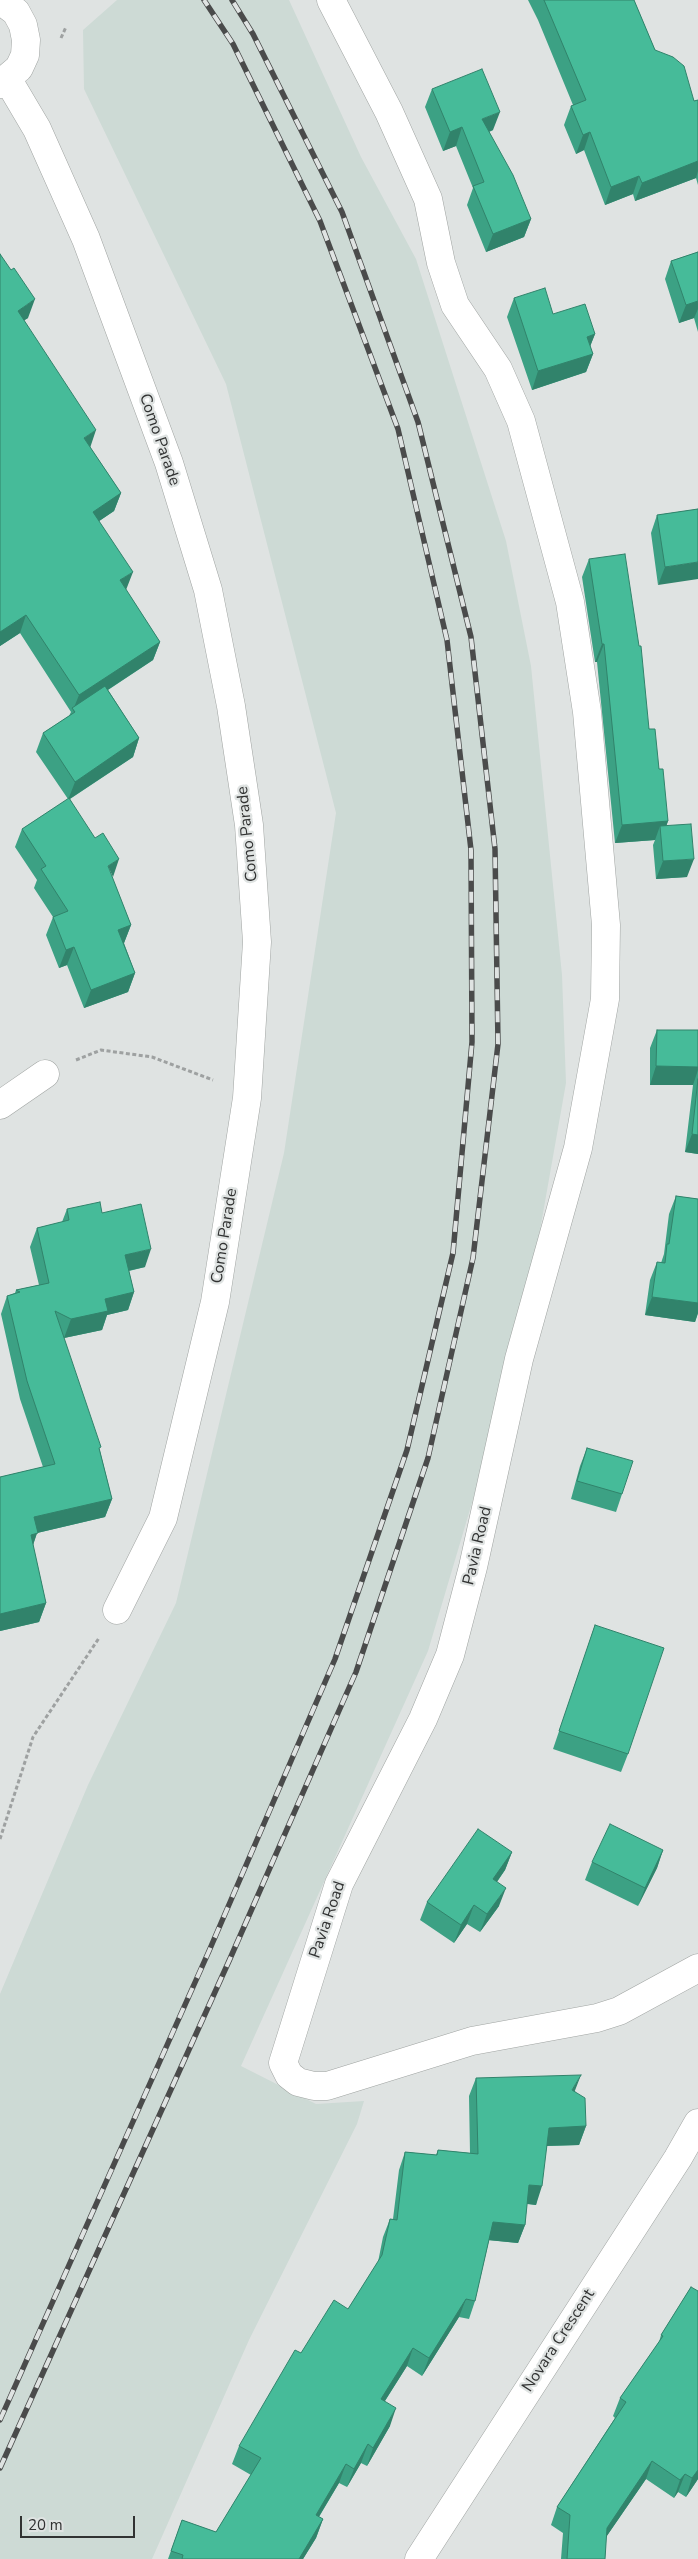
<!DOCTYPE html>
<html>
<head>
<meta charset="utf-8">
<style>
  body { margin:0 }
  #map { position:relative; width:698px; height:2559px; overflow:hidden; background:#dfe3e2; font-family:"Nunito Sans",sans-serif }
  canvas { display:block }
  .scale { position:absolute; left:20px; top:2516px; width:115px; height:22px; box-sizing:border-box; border:2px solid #313232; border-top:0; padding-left:6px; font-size:15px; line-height:18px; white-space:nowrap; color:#313232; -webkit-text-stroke:4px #dfe3e2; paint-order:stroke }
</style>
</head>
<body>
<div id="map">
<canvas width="698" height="2559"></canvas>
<div class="scale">20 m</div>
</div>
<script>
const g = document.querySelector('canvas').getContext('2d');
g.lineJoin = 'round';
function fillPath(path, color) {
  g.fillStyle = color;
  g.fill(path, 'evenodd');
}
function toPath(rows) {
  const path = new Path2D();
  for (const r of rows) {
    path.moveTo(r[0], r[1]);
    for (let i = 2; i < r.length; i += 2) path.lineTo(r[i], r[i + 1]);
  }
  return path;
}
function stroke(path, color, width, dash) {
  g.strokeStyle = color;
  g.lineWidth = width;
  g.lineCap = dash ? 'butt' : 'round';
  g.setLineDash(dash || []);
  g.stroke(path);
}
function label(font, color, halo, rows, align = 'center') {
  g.font = font + ' "Nunito Sans",sans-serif';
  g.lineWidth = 4.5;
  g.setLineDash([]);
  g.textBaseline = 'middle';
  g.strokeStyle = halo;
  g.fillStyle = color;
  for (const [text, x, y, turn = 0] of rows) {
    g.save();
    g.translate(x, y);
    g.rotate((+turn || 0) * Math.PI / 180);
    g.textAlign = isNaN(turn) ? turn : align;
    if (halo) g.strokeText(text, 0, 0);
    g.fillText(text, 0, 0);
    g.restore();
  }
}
const built = toPath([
  [117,0,289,0,361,157,416,259,506,541,531,666,562,975,566,1083,534,1264,493,1432,428,1651,241,2066,316,2104,364,2101,357,2124,249,2340,152,2559,0,2559,0,1994,88,1785,176,1603,284,1153,336,813,226,384,84,89,83,30]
]);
const path = toPath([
  [61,38,66,27],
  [76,1060,101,1050,152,1057,213,1080],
  [0,1839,33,1737,99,1638]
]);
const minor = toPath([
  [331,0,389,112,428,199,441,263,455,305,498,369,521,421,570,602,587,712,606,925,605,999,578,1148,519,1359,473,1567,450,1655,423,1719,339,1884,283,2063,289,2075,298,2082,314,2086,327,2086,472,2041,597,2018,619,2011,698,1968],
  [8,80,37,129,86,239,169,463,208,590,231,706,249,825,257,942,247,1098,215,1302,163,1518,117,1610],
  [0,84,19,68,25,55,26,40,23,25,16,12,0,0],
  [0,1105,45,1074],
  [419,2559,678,2158,698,2123]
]);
const rail = toPath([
  [0,2420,209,1951,335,1659,407,1450,453,1253,472,1042,471,850,447,640,398,429,320,221,233,44,204,0],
  [0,2468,229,1961,356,1672,428,1458,473,1258,498,1044,495,849,471,637,418,422,342,212,253,34,232,0]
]);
const wall = toPath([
  [528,0,634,0,655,50,694,101,698,100,698,185,696,178,635,201,633,194,605,205,584,150,576,154,564,125,571,106,573,105,538,20],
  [432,89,493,130,489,132,531,219,524,237,486,252,467,205,473,188,456,146,443,151,425,107],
  [698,252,698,332,694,318,679,323,665,279,671,261],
  [0,254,28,318,24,320,90,447,121,493,114,511,99,521,126,590,160,642,153,660,108,690,139,738,133,757,70,799,112,877,131,925,124,943,135,973,128,992,84,1008,67,965,59,968,46,935,53,917,34,888,37,880,15,847,22,829,68,799,36,752,43,733,69,716,71,712,20,633,0,646],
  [514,298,553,314,595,334,590,346,593,354,586,372,532,390,507,317],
  [698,509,658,585,651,533,657,515],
  [589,559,649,729,659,769,668,821,666,826,687,877,656,879,653,845,655,840,615,843,597,662,595,662,582,577],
  [657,1030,698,1030,698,1154,685,1152,693,1085,650,1085,650,1048],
  [676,1196,698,1199,698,1313,695,1322,645,1315,650,1280,657,1262,661,1263,664,1254,669,1214],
  [67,1209,102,1213,145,1267,129,1271,134,1292,128,1310,107,1315,102,1330,64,1338,100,1451,112,1499,105,1517,37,1533,33,1545,46,1603,39,1622,0,1631,0,1477,43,1467,20,1399,1,1314,7,1296,15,1293,16,1290,39,1285,30,1247,37,1228,62,1222],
  [587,1448,622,1494,616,1512,571,1499,580,1466],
  [595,1625,628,1754,621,1772,553,1749],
  [663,1850,657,1868,638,1906,585,1880,592,1862],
  [512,1852,505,1870,497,1882,499,1906,480,1932,467,1924,454,1943,420,1920,427,1902],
  [476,2078,575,2091,586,2126,579,2145,547,2146,536,2205,527,2204,525,2225,518,2243,489,2240,475,2301,469,2319,459,2317,422,2376,407,2366,385,2401,390,2426,367,2466,361,2463,347,2487,339,2483,319,2517,323,2519,316,2538,303,2559,168,2559,182,2520,216,2532,251,2475,232,2464,239,2446,301,2353,348,2309,378,2262,383,2237,390,2219,393,2219,399,2170,405,2152,436,2155,438,2150,470,2153,469,2096],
  [691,2287,698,2479,686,2497,678,2492,674,2498,646,2479,606,2537,605,2559,561,2559,563,2533,551,2525,557,2507,615,2418,613,2416,620,2398,659,2342,661,2335]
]);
const shadedWall = toPath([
  [500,112,493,130,476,137,482,119],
  [462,127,456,146,443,151,450,132],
  [590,132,584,150,576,154,583,135],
  [698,161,698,171,696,178,635,201,642,183],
  [639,176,633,194,605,205,611,187],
  [531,219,524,237,486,252,493,234],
  [35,299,28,318,11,329,18,311],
  [698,301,698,309,694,318,679,323,686,305],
  [595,334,588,352,587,337],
  [593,354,586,372,532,390,538,371],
  [96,430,90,448,84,438],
  [121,493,114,511,86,530,93,512],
  [698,562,698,579,658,585,665,567],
  [133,572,126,590,120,580],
  [26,615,20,633,0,646,0,632],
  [160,642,153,660,74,712,73,710,79,695],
  [602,644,604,644,597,662,595,662],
  [139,738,133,757,68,800,75,782],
  [668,821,662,839,660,826,655,840,615,843,622,825],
  [119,859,113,877,108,866],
  [694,859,687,877,656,879,663,861],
  [131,925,124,943,112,948,118,930],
  [74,947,67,965,59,968,66,950],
  [135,973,128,992,84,1008,91,990],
  [656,1066,698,1067,698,1070,693,1085,650,1085],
  [692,1134,698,1135,698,1154,685,1152],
  [151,1249,145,1267,118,1273,125,1255],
  [134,1292,128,1310,107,1315,102,1330,64,1338,71,1319,105,1299],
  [652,1297,698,1303,698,1313,695,1322,645,1315],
  [112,1499,105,1517,37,1533,31,1551,24,1553,34,1517],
  [46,1603,39,1622,0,1631,0,1614],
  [663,1850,657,1868,638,1906,645,1888],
  [512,1852,505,1870,486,1897,493,1879],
  [506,1888,499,1906,480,1932,487,1914],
  [474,1905,467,1924,454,1943,461,1925],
  [581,2075,574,2093,572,2090],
  [586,2126,579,2145,542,2146,549,2128],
  [529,2185,542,2186,536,2205,522,2203],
  [493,2222,525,2225,518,2243,487,2240],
  [466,2299,459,2317,422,2376,429,2358],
  [413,2348,407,2366,374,2418,381,2399],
  [396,2408,390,2426,367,2466,373,2448],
  [368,2444,361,2463,347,2487,354,2469],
  [652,2461,646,2479,600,2546,607,2528],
  [346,2464,339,2483,309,2533,316,2515],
  [698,2470,698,2479,686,2497,692,2478],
  [685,2474,678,2492,674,2498,680,2480],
  [323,2519,316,2538,303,2559,299,2559]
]);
const building = toPath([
  [544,0,634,0,655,50,673,57,684,66,694,101,698,100,698,161,642,183,639,176,611,187,590,132,583,135,571,106,586,100,544,0],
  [482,69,500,112,482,119,513,175,531,219,493,234,473,186,484,182,462,127,450,132,432,89,482,69],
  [698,252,698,301,686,305,671,261,698,252],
  [0,254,11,270,14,268,35,299,18,311,96,430,84,438,121,493,93,512,133,572,120,580,160,642,79,695,26,615,0,632,0,254],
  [545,288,553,314,585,304,595,334,587,337,593,354,538,371,514,298,545,288],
  [698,509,698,562,665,567,657,515,698,509],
  [625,554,639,646,641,646,649,729,655,729,659,769,663,769,668,821,622,825,604,644,602,644,589,559,625,554],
  [105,686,139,738,75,782,43,733,75,712,72,708,105,686],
  [69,798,95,838,103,833,119,859,108,866,131,925,118,930,135,973,91,990,74,947,66,950,53,917,68,911,41,869,46,866,22,829,69,798],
  [691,824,694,859,663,861,660,826,691,824],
  [657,1030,698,1030,698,1067,656,1066,657,1030],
  [698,1079,698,1135,692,1134,698,1079],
  [676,1196,698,1199,698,1303,652,1297,657,1262,665,1263,667,1244,669,1244,676,1196],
  [100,1202,102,1213,141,1204,151,1249,125,1255,134,1292,105,1299,108,1311,71,1319,55,1311,101,1447,99,1448,112,1499,34,1517,38,1533,31,1535,46,1603,0,1614,0,1477,55,1464,27,1381,7,1296,20,1292,16,1290,49,1283,37,1228,69,1220,67,1209,100,1202],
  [587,1448,633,1461,622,1494,577,1481,587,1448],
  [595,1625,664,1648,628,1754,559,1731,595,1625],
  [610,1824,663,1850,645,1888,592,1862,610,1824],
  [478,1829,512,1852,493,1879,506,1888,487,1914,474,1905,461,1925,427,1902,478,1829],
  [581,2075,572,2090,585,2098,586,2126,549,2128,542,2186,529,2185,525,2225,493,2222,475,2301,466,2299,429,2358,413,2348,381,2399,396,2408,373,2448,368,2444,354,2469,346,2464,316,2515,323,2519,299,2559,182,2559,183,2555,171,2551,182,2520,216,2532,261,2458,239,2446,295,2350,301,2353,334,2300,348,2309,382,2255,390,2219,397,2220,405,2152,437,2155,438,2150,478,2154,476,2078,581,2075],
  [691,2287,698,2291,698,2470,692,2478,685,2474,680,2480,652,2461,607,2528,605,2559,567,2559,570,2515,557,2507,626,2402,620,2398,663,2336,661,2335,691,2287]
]);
const streetNames = [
  ["Como Parade",159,440,71],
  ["Como Parade",248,834,-96],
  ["Como Parade",225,1236,-81],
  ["Pavia Road",478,1546,-77],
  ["Pavia Road",328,1920,-71],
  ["Novara Crescent",559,2341,-57]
];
fillPath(built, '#cddad5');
stroke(minor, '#a0a4a2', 29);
stroke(path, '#9ea1a1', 3, [4, 2.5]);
stroke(minor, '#fff', 28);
stroke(rail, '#4a4b4b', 5.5);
stroke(rail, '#dfe3e2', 4, [11]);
fillPath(wall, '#3ca184');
fillPath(shadedWall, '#31836b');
fillPath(building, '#46bb99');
stroke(building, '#31836b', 1);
label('16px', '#313232', '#dfe3e2', streetNames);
</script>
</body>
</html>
